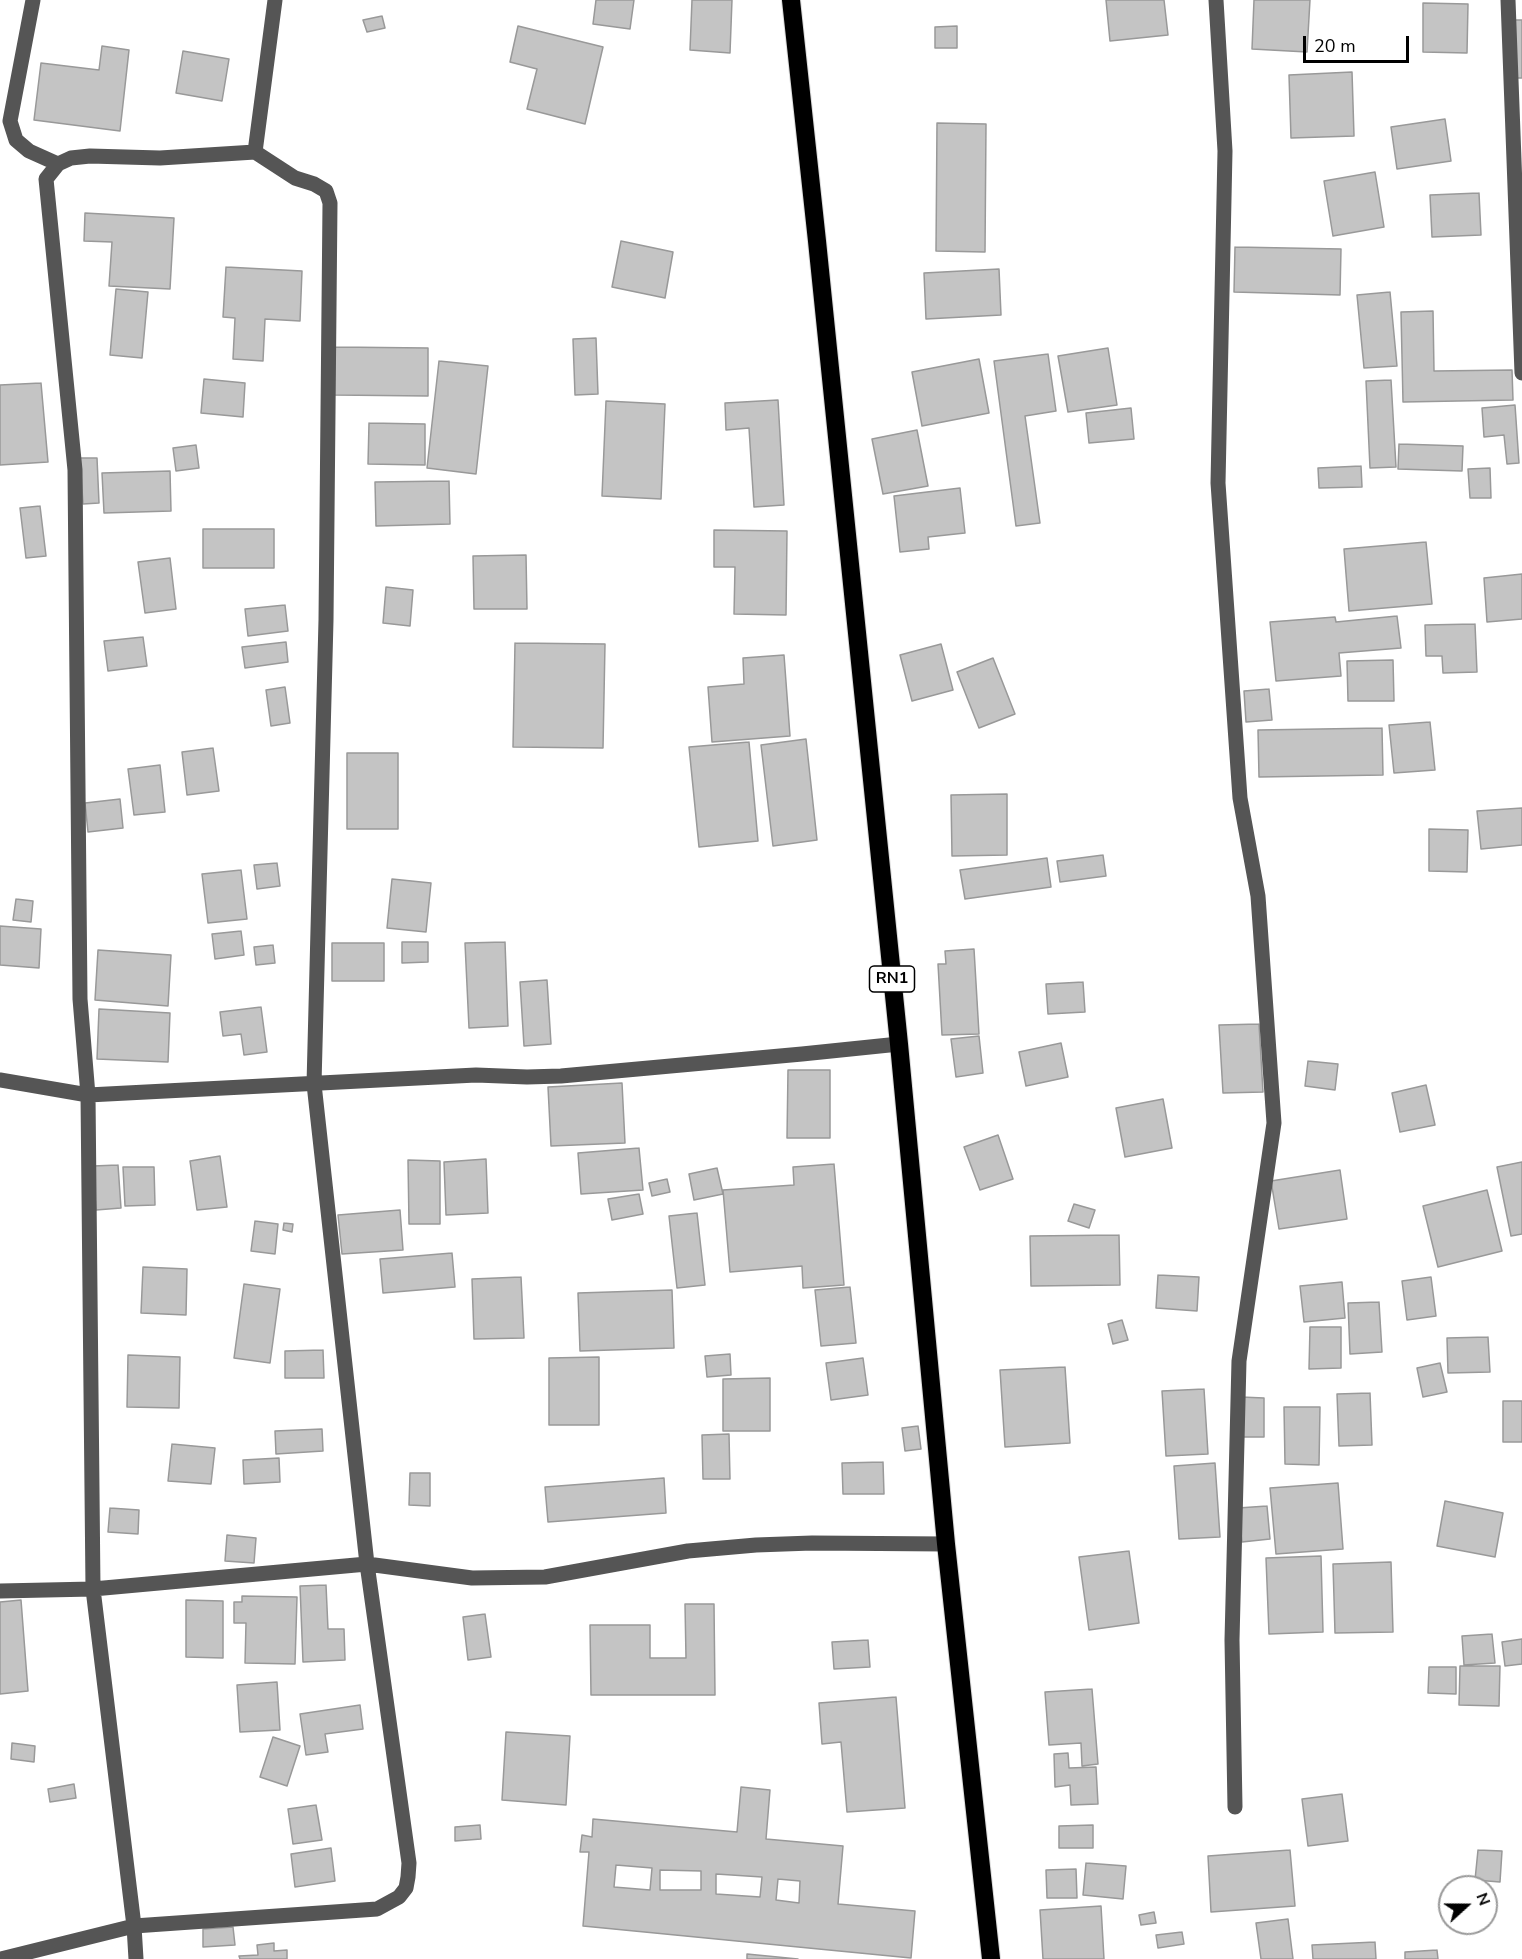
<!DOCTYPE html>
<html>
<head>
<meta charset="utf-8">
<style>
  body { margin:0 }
  #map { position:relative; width:1522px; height:1959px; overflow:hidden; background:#fff; font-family:"Nunito Sans",sans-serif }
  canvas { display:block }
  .north { position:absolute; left:1438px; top:1875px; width:60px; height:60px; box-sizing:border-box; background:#fff; border:2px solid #999; border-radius:50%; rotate:69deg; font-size:16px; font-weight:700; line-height:24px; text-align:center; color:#000 }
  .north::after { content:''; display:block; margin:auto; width:21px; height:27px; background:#000; clip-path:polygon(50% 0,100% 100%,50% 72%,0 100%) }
  .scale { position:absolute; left:1303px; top:36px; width:106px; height:27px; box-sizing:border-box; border:3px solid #000; border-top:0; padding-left:8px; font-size:18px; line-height:21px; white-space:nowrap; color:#000; -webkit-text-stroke:4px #fff; paint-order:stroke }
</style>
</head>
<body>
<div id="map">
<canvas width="1522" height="1959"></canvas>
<div class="north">N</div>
<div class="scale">20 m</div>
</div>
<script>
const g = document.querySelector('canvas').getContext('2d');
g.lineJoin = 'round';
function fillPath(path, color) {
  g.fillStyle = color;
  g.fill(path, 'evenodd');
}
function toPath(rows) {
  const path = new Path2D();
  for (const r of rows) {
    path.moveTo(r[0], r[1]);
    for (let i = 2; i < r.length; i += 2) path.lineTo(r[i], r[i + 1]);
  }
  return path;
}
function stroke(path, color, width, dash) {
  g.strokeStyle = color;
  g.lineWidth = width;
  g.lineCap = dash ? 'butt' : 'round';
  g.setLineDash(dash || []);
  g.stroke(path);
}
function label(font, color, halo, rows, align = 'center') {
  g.font = font + ' "Nunito Sans",sans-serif';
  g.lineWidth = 5;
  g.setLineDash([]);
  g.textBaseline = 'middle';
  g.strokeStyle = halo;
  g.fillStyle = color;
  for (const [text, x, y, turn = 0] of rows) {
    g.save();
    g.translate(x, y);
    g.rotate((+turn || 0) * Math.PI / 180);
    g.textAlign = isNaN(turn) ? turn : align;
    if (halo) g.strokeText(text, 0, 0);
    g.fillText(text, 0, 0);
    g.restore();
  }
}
const building = toPath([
  [596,0,634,0,630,29,593,24,596,0],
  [692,0,732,0,730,53,690,50,692,0],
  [1106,0,1164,0,1168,35,1110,41,1106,0],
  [1254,0,1310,0,1307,52,1252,49,1254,0],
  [1423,3,1468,4,1467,53,1423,52,1423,3],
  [382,16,385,28,367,32,363,20,382,16],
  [1515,20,1522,20,1522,78,1512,78,1515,20],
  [518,26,603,47,585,124,527,109,537,69,510,62,518,26],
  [957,26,957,48,935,48,935,27,957,26],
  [102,46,129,50,120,131,34,120,41,63,99,70,102,46],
  [183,51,229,59,222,101,176,93,183,51],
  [1352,72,1354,136,1291,138,1289,75,1352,72],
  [1445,119,1451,161,1397,169,1391,127,1445,119],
  [937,123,986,124,985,252,936,251,937,123],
  [1375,172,1384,227,1333,236,1324,181,1375,172],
  [1479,193,1481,235,1432,237,1430,195,1479,193],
  [85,213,174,218,170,289,109,286,112,242,84,241,85,213],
  [621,241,673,252,665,298,612,287,621,241],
  [1235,247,1341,249,1340,295,1234,292,1235,247],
  [226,267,302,271,300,321,265,319,263,361,233,359,235,318,223,317,226,267],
  [999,269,1001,315,926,319,924,273,999,269],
  [116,289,148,292,142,358,110,355,116,289],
  [1390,292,1397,366,1364,368,1357,295,1390,292],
  [1433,311,1434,371,1512,370,1513,400,1403,402,1401,312,1433,311],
  [596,338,598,394,575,395,573,339,596,338],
  [335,347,428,348,428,396,334,395,335,347],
  [1108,348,1117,405,1068,412,1058,356,1108,348],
  [1048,354,1056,411,1025,416,1040,523,1016,526,994,361,1048,354],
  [979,359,989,413,922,426,912,372,979,359],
  [439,361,488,366,476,474,427,468,439,361],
  [204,379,245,383,243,417,201,413,204,379],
  [1391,380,1396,467,1370,468,1366,381,1391,380],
  [41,383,48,462,0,465,0,385,41,383],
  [778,400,784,505,754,507,749,428,726,430,725,403,778,400],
  [606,401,665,404,661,499,602,496,606,401],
  [1515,405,1519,463,1507,464,1504,435,1484,437,1482,408,1515,405],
  [1131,408,1134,439,1089,443,1086,413,1131,408],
  [369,423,425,424,425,465,368,464,369,423],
  [917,430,928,486,883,494,872,439,917,430],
  [1399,444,1463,446,1462,471,1398,469,1399,444],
  [196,445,199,468,176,471,173,448,196,445],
  [80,458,97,458,99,503,83,504,80,458],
  [1361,466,1362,487,1319,488,1318,468,1361,466],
  [1490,468,1491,498,1470,498,1468,469,1490,468],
  [170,471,171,511,104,513,102,473,170,471],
  [449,481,450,524,376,526,375,482,449,481],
  [960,488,965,533,928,537,929,549,900,552,894,496,960,488],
  [40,506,46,556,26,558,20,508,40,506],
  [203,529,274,529,274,568,203,568,203,529],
  [714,530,787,531,786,615,734,614,735,567,714,567,714,530],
  [1426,542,1432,604,1349,611,1344,549,1426,542],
  [526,555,527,609,474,609,473,556,526,555],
  [170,558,176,609,145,613,138,562,170,558],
  [1522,574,1522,619,1487,622,1484,578,1522,574],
  [386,587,413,590,410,626,383,623,386,587],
  [285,605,288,631,248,636,245,609,285,605],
  [1397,616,1401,648,1339,653,1341,676,1276,681,1270,622,1335,617,1336,622,1397,616],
  [1475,624,1477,672,1443,673,1442,656,1426,656,1425,625,1475,624],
  [143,637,147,666,108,671,104,641,143,637],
  [286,642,288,662,245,668,242,647,286,642],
  [515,643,605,644,603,748,513,747,515,643],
  [941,644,953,690,912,701,900,655,941,644],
  [784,655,790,736,712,742,708,687,744,684,743,658,784,655],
  [993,658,1015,714,979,728,957,672,993,658],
  [1393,660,1394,701,1348,701,1347,661,1393,660],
  [285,687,290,723,271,726,266,690,285,687],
  [1269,689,1272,720,1246,722,1244,691,1269,689],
  [1430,722,1435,770,1394,773,1389,725,1430,722],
  [1382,728,1383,775,1259,777,1258,730,1382,728],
  [806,739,817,840,773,846,761,745,806,739],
  [749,742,758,841,699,847,689,747,749,742],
  [213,748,219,791,187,795,182,752,213,748],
  [347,753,398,753,398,829,347,829,347,753],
  [160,765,165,812,134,815,128,769,160,765],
  [1007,794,1007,855,952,856,951,795,1007,794],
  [120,799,123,828,88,832,85,803,120,799],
  [1522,808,1522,845,1481,849,1477,811,1522,808],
  [1429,829,1468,830,1467,872,1429,871,1429,829],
  [1103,855,1106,876,1060,882,1057,861,1103,855],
  [1047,858,1051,887,965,899,960,870,1047,858],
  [277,863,280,886,257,889,254,865,277,863],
  [241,870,247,919,208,923,202,874,241,870],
  [392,879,431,883,426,932,387,928,392,879],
  [16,899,33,901,31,922,13,920,16,899],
  [0,926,41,929,39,968,0,965,0,926],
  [241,931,244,955,215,959,212,934,241,931],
  [402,942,428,942,428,962,402,963,402,942],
  [505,942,508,1026,469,1028,465,943,505,942],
  [332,943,384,943,384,981,332,981,332,943],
  [273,945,275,963,256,965,254,947,273,945],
  [974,949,979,1034,942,1035,938,964,946,964,945,951,974,949],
  [98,950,171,955,168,1006,95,1000,98,950],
  [547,980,551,1044,524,1046,520,982,547,980],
  [1083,982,1085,1012,1048,1014,1046,984,1083,982],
  [261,1007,267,1052,244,1055,241,1034,223,1036,220,1012,261,1007],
  [99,1009,170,1013,168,1062,97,1059,99,1009],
  [1259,1024,1263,1092,1223,1093,1219,1025,1259,1024],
  [979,1036,983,1073,956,1077,951,1039,979,1036],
  [1061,1043,1068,1077,1026,1086,1019,1052,1061,1043],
  [1308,1061,1338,1064,1335,1090,1305,1086,1308,1061],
  [788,1070,830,1070,830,1138,787,1138,788,1070],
  [622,1083,625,1143,551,1146,548,1087,622,1083],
  [1426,1085,1435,1125,1400,1132,1392,1093,1426,1085],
  [1163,1099,1172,1148,1125,1157,1116,1108,1163,1099],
  [998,1135,1013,1179,980,1190,964,1147,998,1135],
  [639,1148,643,1190,581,1194,578,1153,639,1148],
  [220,1156,227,1207,197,1210,190,1161,220,1156],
  [486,1159,488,1213,446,1215,444,1162,486,1159],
  [408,1160,440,1161,440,1224,409,1224,408,1160],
  [1522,1162,1522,1234,1511,1236,1497,1167,1522,1162],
  [834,1164,844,1285,803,1288,802,1266,730,1272,723,1190,794,1185,793,1167,834,1164],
  [118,1165,121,1208,96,1210,93,1166,118,1165],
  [123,1167,154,1167,155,1205,125,1206,123,1167],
  [717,1168,723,1194,694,1200,689,1174,717,1168],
  [1340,1170,1347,1219,1279,1229,1271,1181,1340,1170],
  [667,1179,670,1192,652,1196,649,1183,667,1179],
  [1487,1190,1502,1251,1438,1267,1423,1206,1487,1190],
  [639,1194,643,1214,612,1220,608,1199,639,1194],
  [1074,1204,1095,1210,1089,1228,1068,1221,1074,1204],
  [400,1210,403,1250,342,1254,338,1215,400,1210],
  [697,1213,705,1285,677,1288,669,1216,697,1213],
  [255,1221,278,1224,275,1254,251,1251,255,1221],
  [284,1223,293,1224,292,1232,283,1230,284,1223],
  [1119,1235,1120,1285,1031,1286,1030,1236,1119,1235],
  [452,1253,455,1287,383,1293,380,1259,452,1253],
  [143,1267,187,1269,186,1315,141,1313,143,1267],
  [1158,1275,1199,1277,1197,1311,1156,1308,1158,1275],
  [521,1277,524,1338,474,1339,472,1279,521,1277],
  [1431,1277,1436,1316,1407,1320,1402,1281,1431,1277],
  [1342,1282,1345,1318,1304,1322,1300,1286,1342,1282],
  [244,1284,280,1289,270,1363,234,1358,244,1284],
  [850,1287,856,1343,821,1346,815,1290,850,1287],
  [672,1290,674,1348,580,1351,578,1293,672,1290],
  [1379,1302,1382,1352,1350,1354,1348,1303,1379,1302],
  [1122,1320,1128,1340,1113,1344,1108,1324,1122,1320],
  [1310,1327,1341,1327,1341,1368,1309,1369,1310,1327],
  [1488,1337,1490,1372,1448,1373,1447,1338,1488,1337],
  [323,1350,324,1378,285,1378,285,1351,323,1350],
  [730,1354,731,1375,707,1377,705,1356,730,1354],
  [128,1355,180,1357,179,1408,127,1407,128,1355],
  [599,1357,599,1425,549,1425,549,1358,599,1357],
  [863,1358,868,1395,831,1400,826,1363,863,1358],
  [1440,1363,1447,1392,1423,1397,1417,1368,1440,1363],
  [1065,1367,1070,1443,1005,1447,1000,1370,1065,1367],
  [770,1378,770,1431,723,1431,723,1379,770,1378],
  [1204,1389,1208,1454,1166,1456,1162,1391,1204,1389],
  [1370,1393,1372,1445,1339,1446,1337,1394,1370,1393],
  [1241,1397,1264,1398,1264,1437,1241,1437,1241,1397],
  [1503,1401,1522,1401,1522,1442,1503,1442,1503,1401],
  [1284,1407,1320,1407,1319,1465,1285,1464,1284,1407],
  [918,1426,921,1449,905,1451,902,1428,918,1426],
  [322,1429,323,1451,276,1454,275,1431,322,1429],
  [729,1434,730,1479,703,1479,702,1435,729,1434],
  [172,1444,215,1448,211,1484,168,1481,172,1444],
  [279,1458,280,1482,244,1484,243,1460,279,1458],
  [883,1462,884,1494,843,1494,842,1463,883,1462],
  [1215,1463,1220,1537,1179,1539,1174,1466,1215,1463],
  [410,1473,430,1473,430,1506,409,1505,410,1473],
  [664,1478,666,1513,548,1522,545,1487,664,1478],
  [1338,1483,1343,1549,1276,1554,1270,1488,1338,1483],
  [1445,1501,1503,1513,1495,1557,1437,1546,1445,1501],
  [1267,1506,1270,1539,1242,1542,1238,1508,1267,1506],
  [110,1508,139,1510,138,1534,108,1532,110,1508],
  [227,1535,256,1538,254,1563,225,1561,227,1535],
  [1129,1551,1139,1623,1089,1630,1079,1557,1129,1551],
  [1321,1556,1323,1632,1269,1634,1266,1558,1321,1556],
  [1391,1562,1393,1632,1335,1633,1333,1564,1391,1562],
  [326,1585,328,1629,344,1629,345,1660,303,1662,300,1586,326,1585],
  [242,1596,297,1597,295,1664,245,1663,246,1623,234,1623,234,1602,242,1602,242,1596],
  [21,1600,28,1691,0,1694,0,1602,21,1600],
  [186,1600,223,1601,223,1658,186,1657,186,1600],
  [685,1604,714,1604,715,1695,591,1695,590,1625,650,1625,650,1658,686,1658,685,1604],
  [485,1614,491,1657,468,1660,463,1617,485,1614],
  [1492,1634,1495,1663,1464,1665,1462,1636,1492,1634],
  [1522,1639,1522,1664,1505,1666,1502,1642,1522,1639],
  [868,1640,870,1667,834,1669,832,1642,868,1640],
  [1460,1666,1500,1666,1499,1706,1459,1705,1460,1666],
  [1429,1667,1456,1667,1456,1694,1428,1693,1429,1667],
  [277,1682,280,1730,240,1732,237,1685,277,1682],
  [1092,1689,1098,1764,1082,1766,1081,1743,1049,1745,1045,1692,1092,1689],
  [896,1697,905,1808,847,1812,841,1742,822,1744,819,1703,896,1697],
  [360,1705,363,1729,325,1734,328,1752,306,1755,300,1714,360,1705],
  [506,1732,570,1736,566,1805,502,1800,506,1732],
  [273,1737,300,1746,287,1786,260,1777,273,1737],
  [12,1743,35,1746,34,1762,11,1759,12,1743],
  [1068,1753,1069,1768,1096,1767,1098,1804,1071,1805,1070,1785,1055,1787,1054,1754,1068,1753],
  [74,1784,76,1798,50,1802,48,1789,74,1784],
  [741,1787,770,1790,766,1839,843,1846,838,1904,915,1911,911,1958,583,1926,589,1852,580,1852,582,1835,592,1837,593,1819,737,1832,741,1787],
  [616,1865,652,1868,650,1890,614,1887,616,1865],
  [660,1870,701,1871,701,1890,660,1890,660,1870],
  [716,1874,762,1877,760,1897,716,1894,716,1874],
  [778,1879,800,1881,799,1903,776,1900,778,1879],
  [1342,1794,1348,1841,1308,1846,1302,1799,1342,1794],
  [316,1805,322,1840,293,1844,288,1809,316,1805],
  [480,1825,481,1839,455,1841,455,1827,480,1825],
  [1093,1825,1093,1848,1059,1848,1059,1826,1093,1825],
  [331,1848,335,1881,295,1887,291,1854,331,1848],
  [1290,1850,1295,1906,1211,1912,1208,1856,1290,1850],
  [1478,1850,1502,1851,1500,1882,1475,1880,1478,1850],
  [1086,1863,1126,1866,1123,1899,1083,1895,1086,1863],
  [1076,1869,1077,1898,1047,1898,1046,1870,1076,1869],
  [1101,1906,1104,1959,1043,1959,1040,1910,1101,1906],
  [1154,1912,1156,1923,1141,1925,1139,1915,1154,1912],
  [1288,1919,1293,1959,1261,1959,1256,1923,1288,1919],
  [233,1927,235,1945,203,1947,203,1929,233,1927],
  [1182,1932,1184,1944,1158,1948,1156,1935,1182,1932],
  [1375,1942,1376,1959,1313,1959,1312,1945,1375,1942],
  [274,1943,274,1951,287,1950,287,1959,240,1959,239,1956,258,1955,257,1945,274,1943],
  [1437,1950,1438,1959,1405,1959,1405,1952,1437,1950],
  [747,1954,798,1959,747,1959,747,1954]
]);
const minor = toPath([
  [33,0,10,121,16,140,29,151,58,164],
  [1216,0,1225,151,1218,483,1240,798,1258,896,1274,1123,1239,1361,1232,1640,1235,1807],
  [1508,0,1522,373],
  [255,152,275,0],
  [0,1080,88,1095,476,1075,527,1077,561,1076,802,1054,899,1044],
  [0,1591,93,1589,367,1564,472,1578,545,1577,688,1551,756,1545,812,1543,946,1544],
  [1,1959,134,1926,377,1909,399,1897,406,1888,408,1877,409,1863,367,1564,314,1084,326,620,330,203,326,191,314,184,295,178,255,152,160,158,90,156,71,158,58,164,46,179,75,470,80,999,88,1095,93,1589,134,1926,136,1959]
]);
const highway = toPath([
  [791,0,817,241,899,1044,946,1544,991,1959]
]);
const shields = [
  [892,979,45]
];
const shieldNames = [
  ["RN1",892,979]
];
fillPath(building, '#c4c4c4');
stroke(building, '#999', 1.5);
stroke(highway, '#dbdbdb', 20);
stroke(minor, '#555', 15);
stroke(highway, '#000', 18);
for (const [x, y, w] of shields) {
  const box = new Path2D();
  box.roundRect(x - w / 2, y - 13, w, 26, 4.5);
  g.fillStyle = '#fff';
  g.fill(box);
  stroke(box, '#000', 1.5);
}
label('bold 16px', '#000', null, shieldNames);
</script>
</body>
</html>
